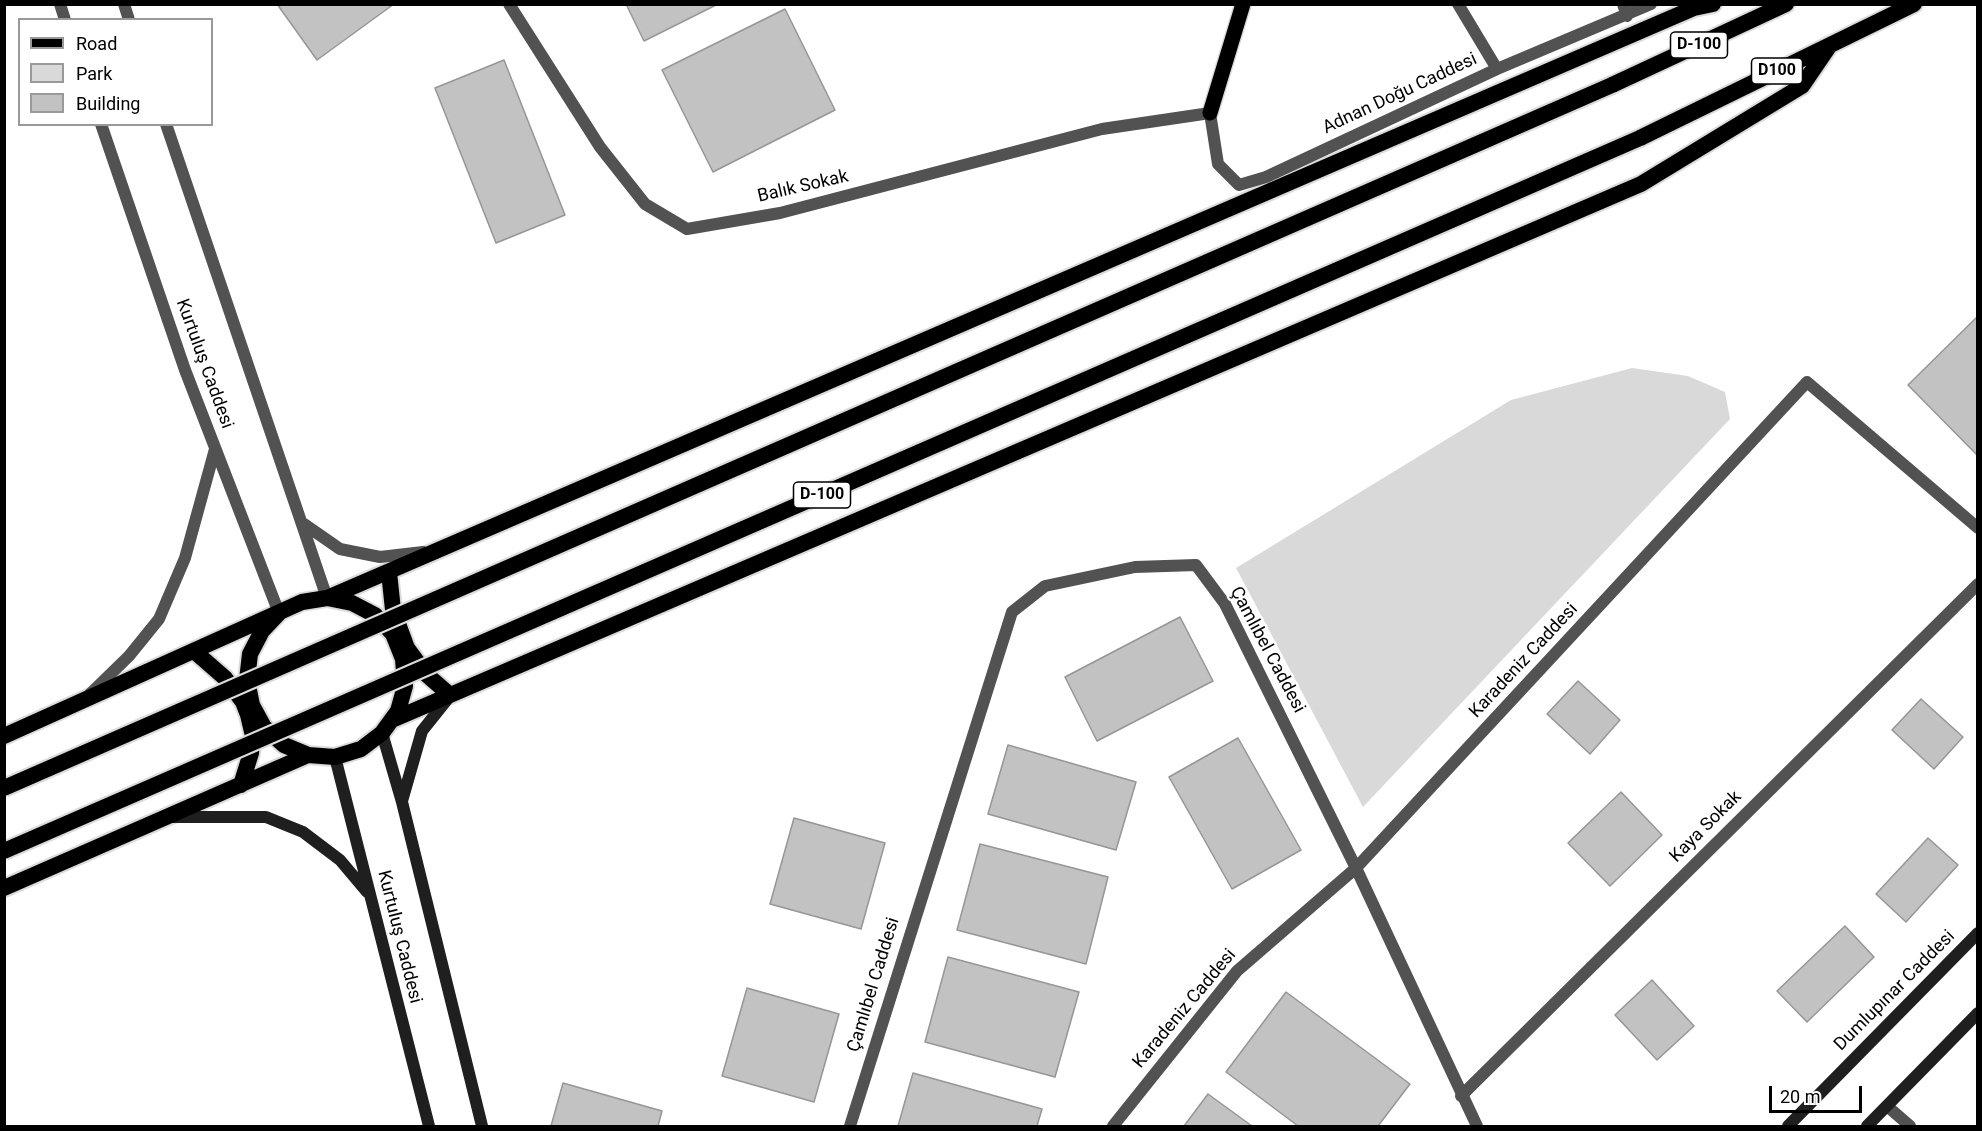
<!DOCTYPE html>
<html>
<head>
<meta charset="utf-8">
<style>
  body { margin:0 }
  #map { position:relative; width:1982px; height:1131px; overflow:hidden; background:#fff; font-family:Roboto,sans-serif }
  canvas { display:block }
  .frame { position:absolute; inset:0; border:6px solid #000; pointer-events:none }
  .legend { position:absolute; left:18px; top:18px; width:195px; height:108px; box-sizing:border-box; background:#fff; border:2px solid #999; margin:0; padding:8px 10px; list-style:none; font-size:18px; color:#000 }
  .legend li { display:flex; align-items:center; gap:12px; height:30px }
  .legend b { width:30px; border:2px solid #999 }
  .scale { position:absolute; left:1769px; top:1086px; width:93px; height:27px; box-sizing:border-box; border:3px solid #000; border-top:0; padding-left:8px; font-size:18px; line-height:21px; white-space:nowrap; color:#000; -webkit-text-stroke:4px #fff; paint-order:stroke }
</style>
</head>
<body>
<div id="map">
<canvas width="1982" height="1131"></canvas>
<div class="frame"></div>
<ul class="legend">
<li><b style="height:8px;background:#000"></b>Road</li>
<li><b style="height:16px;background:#d9d9d9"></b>Park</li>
<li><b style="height:16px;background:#c2c2c2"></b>Building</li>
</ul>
<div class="scale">20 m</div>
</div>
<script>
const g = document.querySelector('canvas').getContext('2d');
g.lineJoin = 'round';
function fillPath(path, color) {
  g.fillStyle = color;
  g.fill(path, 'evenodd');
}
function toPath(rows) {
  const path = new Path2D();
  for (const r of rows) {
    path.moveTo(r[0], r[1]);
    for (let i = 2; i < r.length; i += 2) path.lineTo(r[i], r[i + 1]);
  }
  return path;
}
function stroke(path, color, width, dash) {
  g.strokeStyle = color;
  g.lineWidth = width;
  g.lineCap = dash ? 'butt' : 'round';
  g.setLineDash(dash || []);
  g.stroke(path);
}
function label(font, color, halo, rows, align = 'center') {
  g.font = font + ' Roboto,sans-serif';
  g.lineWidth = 5;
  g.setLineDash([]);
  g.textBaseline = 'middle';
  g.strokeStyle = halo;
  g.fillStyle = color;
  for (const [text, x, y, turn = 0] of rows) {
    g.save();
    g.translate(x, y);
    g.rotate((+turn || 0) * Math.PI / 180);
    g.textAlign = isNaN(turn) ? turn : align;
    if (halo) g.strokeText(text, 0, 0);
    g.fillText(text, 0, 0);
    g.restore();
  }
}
const green = toPath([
  [1632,368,1688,376,1725,392,1730,419,1363,807,1236,568,1511,400]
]);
const building = toPath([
  [277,4,394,4,317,60,277,4],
  [626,4,718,4,644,41,626,4],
  [785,9,835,110,713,172,662,70,785,9],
  [504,60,565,215,496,243,435,88,504,60],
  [1978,316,1978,456,1908,385,1978,316],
  [1180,617,1213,681,1097,741,1065,677,1180,617],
  [1578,681,1620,720,1590,754,1547,714,1578,681],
  [1921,699,1963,737,1934,769,1892,730,1921,699],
  [1238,738,1301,850,1232,889,1169,777,1238,738],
  [1008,745,1136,782,1116,850,988,814,1008,745],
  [1621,792,1662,835,1610,886,1568,843,1621,792],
  [794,818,885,843,861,929,770,904,794,818],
  [1928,838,1958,865,1906,922,1876,894,1928,838],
  [980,844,1108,877,1086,964,957,930,980,844],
  [1845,926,1874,957,1807,1022,1777,991,1845,926],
  [948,957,1079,992,1055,1077,925,1042,948,957],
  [1652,980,1694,1026,1657,1060,1615,1015,1652,980],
  [747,988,839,1014,814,1102,722,1076,747,988],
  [1286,992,1410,1084,1378,1126,1298,1126,1226,1072,1286,992],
  [913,1073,1042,1109,1037,1126,898,1126,913,1073],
  [563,1083,662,1111,658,1126,551,1126,563,1083],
  [1208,1094,1252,1126,1184,1126,1208,1094]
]);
const minor = toPath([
  [509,4,600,147,645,204,687,229,780,213,1102,129,1210,113,1218,164,1239,185,1266,177,1497,69,1651,4],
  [1458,4,1497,69],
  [1623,4,1627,16],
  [1461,1096,1978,584],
  [1113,1126,1237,971,1356,868,1807,382,1978,528]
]);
const tertiary = toPath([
  [60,4,65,20],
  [124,4,129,20],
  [101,124,185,370,279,613],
  [166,124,327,598],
  [304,524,340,549,380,557,423,552],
  [90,694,129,656,159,619,185,558,215,449],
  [1887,1106,1910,1126],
  [850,1126,1012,612,1045,586,1135,567,1196,565,1225,604,1356,868,1477,1126]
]);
const secondary = toPath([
  [382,733,402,802,482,1126],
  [335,757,429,1126],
  [402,801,422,731,450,696],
  [172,817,266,817,303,832,340,860,367,892],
  [1788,1126,1978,933],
  [1867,1126,1978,1013]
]);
const primary = toPath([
  [1210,113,1243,4]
]);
const trunk = toPath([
  [1612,85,1786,4],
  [1640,138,1914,4],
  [389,572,393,610,407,648,427,675,450,695],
  [327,598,1694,8,1713,4],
  [194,651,225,678,243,702,248,715,253,736,251,753,241,785],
  [392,720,1641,184,1802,86,1830,45],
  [4,736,302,602,327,598,352,603,375,615,393,634,403,659,405,686,398,711,382,733,361,749,335,757,308,755,284,745,264,727,252,705,247,680,250,654,262,631,279,613],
  [4,888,308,755]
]);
const trunkBridge = toPath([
  [4,788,1612,85],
  [4,851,1640,138]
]);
const shields = [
  [1699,45,57],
  [1777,71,51],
  [822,495,57]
];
const shieldNames = [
  ["D-100",1699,45],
  ["D100",1777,71],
  ["D-100",822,495]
];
const streetNames = [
  ["Adnan Doğu Caddesi",1400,94,-25],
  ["Balık Sokak",803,187,-13],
  ["Kurtuluş Caddesi",204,364,70],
  ["Çamlıbel Caddesi",1267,650,62],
  ["Karadeniz Caddesi",1524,661,-47],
  ["Kaya Sokak",1706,827,-45],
  ["Kurtuluş Caddesi",399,937,76],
  ["Çamlıbel Caddesi",874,985,-73],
  ["Dumlupınar Caddesi",1895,991,-45],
  ["Karadeniz Caddesi",1185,1009,-50]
];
fillPath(green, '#d9d9d9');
fillPath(building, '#c2c2c2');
stroke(building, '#969696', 1.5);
stroke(primary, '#dbdbdb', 18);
stroke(trunk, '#dbdbdb', 20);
stroke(minor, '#525252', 12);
stroke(tertiary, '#525252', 12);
stroke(secondary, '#1f1f1f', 12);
stroke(primary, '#000', 15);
stroke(trunk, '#000', 16);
stroke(trunkBridge, '#dbdbdb', 20, []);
stroke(trunkBridge, '#000', 16);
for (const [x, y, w] of shields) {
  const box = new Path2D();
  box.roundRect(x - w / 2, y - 13, w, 26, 4.5);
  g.fillStyle = '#fff';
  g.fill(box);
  stroke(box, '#000', 1.5);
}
label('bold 16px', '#000', null, shieldNames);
label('18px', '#000', '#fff', streetNames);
</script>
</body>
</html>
